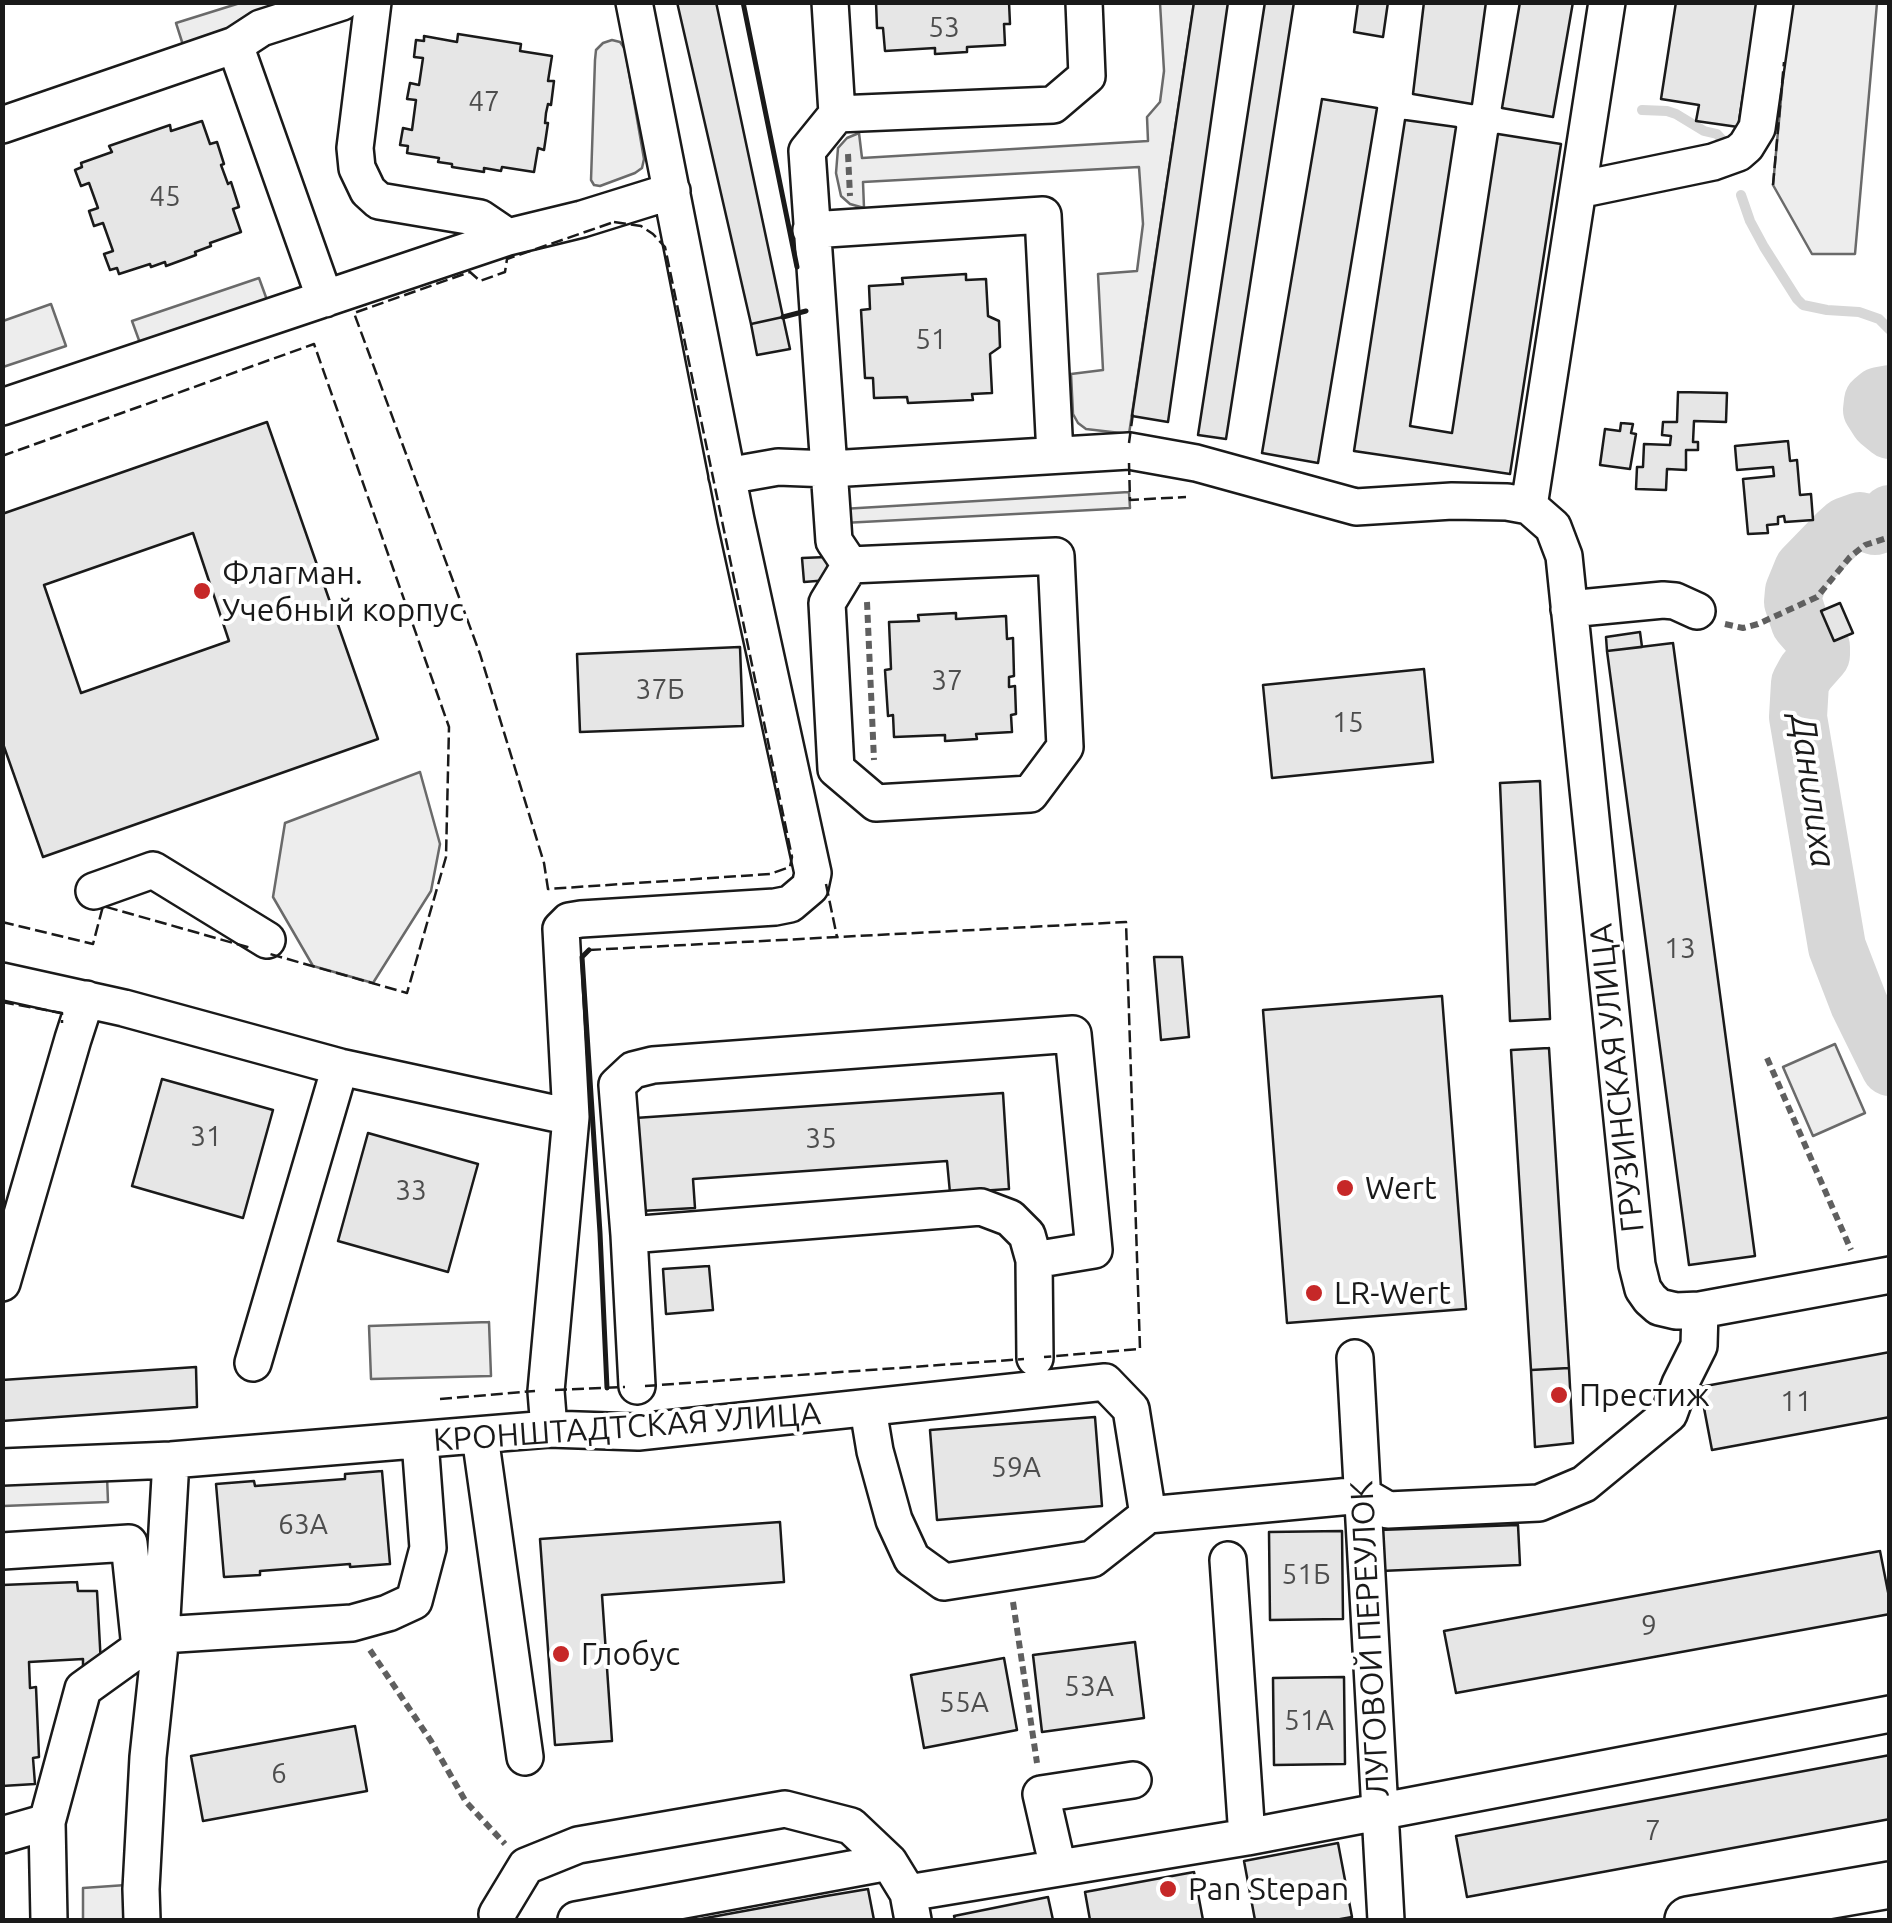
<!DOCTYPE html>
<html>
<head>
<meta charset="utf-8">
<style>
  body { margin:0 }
  #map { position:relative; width:1892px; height:1923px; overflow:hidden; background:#fff; font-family:Ubuntu,sans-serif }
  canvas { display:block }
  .frame { position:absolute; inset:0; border:5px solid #1a1a1a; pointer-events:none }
</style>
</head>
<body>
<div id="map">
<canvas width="1892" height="1923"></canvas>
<div class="frame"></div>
</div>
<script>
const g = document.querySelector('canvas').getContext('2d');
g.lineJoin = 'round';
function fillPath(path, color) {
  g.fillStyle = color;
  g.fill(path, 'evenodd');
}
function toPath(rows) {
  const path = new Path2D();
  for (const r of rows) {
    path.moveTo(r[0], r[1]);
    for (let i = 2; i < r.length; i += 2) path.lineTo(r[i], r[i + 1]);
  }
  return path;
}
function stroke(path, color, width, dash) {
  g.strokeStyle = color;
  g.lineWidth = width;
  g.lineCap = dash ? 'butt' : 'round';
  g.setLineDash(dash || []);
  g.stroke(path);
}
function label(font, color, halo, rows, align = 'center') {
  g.font = font + ' Ubuntu,sans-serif';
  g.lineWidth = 8;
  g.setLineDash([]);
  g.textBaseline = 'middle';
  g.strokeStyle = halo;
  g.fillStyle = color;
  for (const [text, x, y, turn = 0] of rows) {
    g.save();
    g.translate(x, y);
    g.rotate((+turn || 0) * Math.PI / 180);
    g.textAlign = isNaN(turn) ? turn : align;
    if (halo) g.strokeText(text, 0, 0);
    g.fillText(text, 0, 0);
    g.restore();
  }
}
const built = toPath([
  [240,3,319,3,183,45,176,23,240,3],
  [1160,3,1194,3,1129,434,1086,429,1078,423,1073,414,1071,374,1103,370,1098,274,1137,271,1143,224,1139,167,863,182,864,208,850,204,841,196,836,173,838,148,847,138,859,133,862,158,1148,141,1147,117,1160,102,1164,71,1160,3],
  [1790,3,1877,3,1855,254,1812,254,1773,185,1790,3],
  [612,40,620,42,625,49,644,159,642,168,635,173,600,186,594,185,591,180,595,60,596,50,603,43,612,40],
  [259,278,267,300,140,343,132,321,259,278],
  [51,304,66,346,3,367,3,321,51,304],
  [1129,492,1130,508,843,523,842,509,1129,492],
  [420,772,440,844,431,891,373,983,313,966,273,897,285,823,420,772],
  [1835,1044,1865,1113,1813,1136,1783,1067,1835,1044],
  [489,1322,491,1376,371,1379,369,1326,489,1322],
  [107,1476,108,1502,3,1506,3,1482,107,1476],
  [126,1885,127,1920,83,1920,83,1888,126,1885]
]);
const stream = toPath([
  [1642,110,1667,111,1676,114,1704,131,1717,134,1725,143],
  [1741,195,1750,221,1764,247,1797,299,1803,305,1827,310,1859,312,1879,319,1890,330]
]);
const river = toPath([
  [1890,394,1879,396,1873,401,1872,410,1879,421,1890,430],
  [1890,514,1881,524,1875,526,1860,521,1846,526,1837,534,1803,569,1794,591,1793,602,1800,623,1821,647,1821,655,1806,672,1800,683,1798,717,1837,947,1859,1004,1890,1067]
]);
const building = toPath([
  [677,2,716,2,783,317,751,324,677,2],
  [876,2,1009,2,1010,24,1004,24,1005,45,967,47,967,52,935,54,935,48,885,51,883,28,877,28,876,2],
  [1228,2,1168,422,1132,416,1194,2,1228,2],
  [1265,2,1294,2,1226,439,1198,435,1265,2],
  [1358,2,1388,2,1383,37,1354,32,1358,2],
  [1424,2,1486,2,1472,104,1413,94,1424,2],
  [1520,2,1573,2,1553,117,1502,108,1520,2],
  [1676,2,1758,2,1738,127,1696,121,1699,105,1661,99,1676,2],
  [458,34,521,44,520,51,552,56,548,81,554,81,551,105,548,104,546,113,545,123,548,123,544,150,538,148,534,172,502,167,501,171,484,168,484,172,452,167,452,164,438,162,439,158,407,153,408,146,400,145,403,128,412,130,416,100,407,99,410,83,419,85,423,58,414,57,416,40,424,41,424,36,457,42,458,34],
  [1322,99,1377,108,1318,463,1262,453,1322,99],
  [1405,120,1456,127,1410,426,1452,433,1498,134,1561,144,1510,474,1354,451,1405,120],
  [202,121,210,144,217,142,224,164,221,165,228,184,231,182,239,207,233,209,241,232,210,243,211,246,195,252,196,255,166,266,165,262,151,267,150,264,119,274,117,268,110,270,104,254,113,251,103,223,94,226,89,211,98,208,89,183,81,186,75,170,82,167,81,163,112,152,109,146,170,125,171,131,202,121],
  [966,274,966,280,986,279,988,316,999,321,1000,347,990,354,992,393,972,394,973,400,908,403,907,397,874,398,873,378,865,378,861,310,870,309,869,286,903,284,902,278,966,274],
  [783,317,790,349,757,355,751,324,783,317],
  [1678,392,1727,393,1726,422,1694,421,1693,442,1698,442,1698,450,1686,450,1686,470,1667,469,1666,490,1636,489,1637,467,1643,467,1644,444,1670,445,1671,436,1662,435,1663,422,1677,422,1678,392],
  [267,422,378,739,43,857,2,741,2,514,267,422],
  [193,533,229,641,81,693,44,585,193,533],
  [1621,423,1633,424,1631,433,1636,434,1630,469,1600,465,1605,429,1620,431,1621,423],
  [1788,441,1790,461,1797,460,1800,495,1811,494,1813,520,1785,522,1784,516,1778,517,1778,524,1767,525,1768,533,1748,534,1743,479,1774,476,1773,467,1737,470,1735,446,1788,441],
  [827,557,829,580,804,582,802,558,827,557],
  [1840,603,1853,633,1834,641,1821,611,1840,603],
  [956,613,956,619,1006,616,1007,639,1013,638,1014,676,1009,677,1009,687,1015,686,1016,714,1011,715,1012,732,976,734,977,739,945,741,945,735,894,737,893,715,888,716,885,670,891,669,889,622,919,621,918,615,956,613],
  [1640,632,1642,647,1607,651,1606,637,1640,632],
  [1673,643,1755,1256,1689,1265,1607,651,1673,643],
  [740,647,743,726,580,732,577,654,740,647],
  [1424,669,1433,762,1272,778,1263,685,1424,669],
  [1540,781,1550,1019,1510,1021,1500,783,1540,781],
  [1154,957,1182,957,1189,1037,1161,1040,1154,957],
  [1442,996,1466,1309,1287,1323,1263,1010,1442,996],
  [1549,1048,1569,1368,1531,1370,1511,1050,1549,1048],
  [162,1079,273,1110,243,1218,132,1186,162,1079],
  [1003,1093,1009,1189,950,1193,947,1161,693,1179,695,1208,641,1211,635,1118,1003,1093],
  [368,1133,478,1164,448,1272,338,1241,368,1133],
  [709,1266,713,1310,666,1314,663,1269,709,1266],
  [1890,1352,1890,1417,1712,1450,1700,1387,1890,1352],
  [196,1367,197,1407,2,1421,2,1380,196,1367],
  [1569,1368,1573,1443,1535,1447,1531,1370,1569,1368],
  [1095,1417,1102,1506,937,1520,930,1430,1095,1417],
  [382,1471,390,1564,350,1567,350,1564,260,1571,260,1575,224,1577,216,1484,254,1481,255,1486,345,1479,345,1474,382,1471],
  [780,1522,784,1582,602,1595,612,1741,555,1745,540,1539,780,1522],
  [1518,1525,1520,1565,1381,1571,1379,1530,1518,1525],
  [1342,1531,1343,1619,1270,1620,1269,1532,1342,1531],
  [1880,1551,1890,1602,1890,1614,1456,1693,1444,1631,1880,1551],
  [77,1582,78,1591,97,1591,101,1665,83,1666,83,1659,29,1662,30,1688,36,1687,39,1757,33,1758,35,1784,2,1786,2,1585,77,1582],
  [1135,1642,1144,1718,1042,1732,1033,1655,1135,1642],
  [1004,1658,1017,1730,924,1748,911,1675,1004,1658],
  [1344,1677,1345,1764,1274,1765,1273,1678,1344,1677],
  [355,1726,367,1791,203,1821,191,1756,355,1726],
  [1890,1755,1890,1819,1467,1897,1456,1836,1890,1755],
  [1338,1843,1352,1917,1335,1920,1255,1920,1244,1861,1338,1843],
  [1194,1872,1203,1920,1090,1920,1085,1892,1194,1872],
  [868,1889,874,1920,695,1920,826,1896,868,1889],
  [1048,1897,1053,1920,955,1920,954,1916,1048,1897]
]);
const path = toPath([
  [848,154,850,196],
  [867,602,874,760],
  [1725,624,1743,628,1758,624,1817,597,1850,557,1865,545,1890,537],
  [1767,1058,1851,1250],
  [1013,1602,1037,1763],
  [370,1650,431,1741,466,1802,505,1844]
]);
const minor = toPath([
  [373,2,355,148,357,168,368,191,379,201,480,218,508,237],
  [830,2,837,114,807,151,834,541,850,565,1056,556,1065,747,1030,794,876,803,836,769,827,603,850,565],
  [235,45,325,299],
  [837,114,1053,105,1087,76,1084,2],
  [2,125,235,45,261,28,342,2],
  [1578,190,1713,162,1738,153,1746,146,1757,128,1775,2],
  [811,230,1043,215,1055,455],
  [2,407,508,237,582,219,672,191],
  [727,476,778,467,830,469,1129,451,1196,463,1356,507,1452,501,1507,502,1529,506,1553,527,1564,556,1637,1265,1643,1289,1650,1299,1659,1307,1676,1311,1700,1310,1890,1275],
  [1529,506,1607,2],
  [1569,609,1663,600,1675,601,1697,611],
  [94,891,153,870,267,940],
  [2,981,124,1008,340,1067,571,1117,546,1391,549,1429],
  [571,1117,561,929,569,921,581,919,775,907,790,904,810,887,813,873,736,520,634,2],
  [629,1235,981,1207,1010,1218,1027,1235,1034,1260,1035,1358],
  [2,1283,73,1039,86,999],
  [1355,1358,1386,1920],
  [253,1363,340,1067],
  [637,1386,629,1235,617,1085,633,1070,653,1065,1073,1034,1094,1250,1034,1260],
  [868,1409,875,1451,894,1520,912,1559,944,1582,1092,1559,1148,1515,1362,1495,1388,1510,1539,1503,1584,1484,1669,1414,1680,1384,1699,1346,1700,1310],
  [480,1436,525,1757],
  [2,1467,171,1460,549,1429,638,1432,1105,1382,1131,1409,1148,1515],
  [2,1551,129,1543,140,1648,83,1689,47,1822],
  [1228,1560,1247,1837],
  [161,1635,352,1623,388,1613,414,1601,428,1548,420,1441],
  [2,1835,47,1822,49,1920],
  [1058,1868,1041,1794,1133,1780],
  [908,1893,1247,1837,1890,1714],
  [142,1920,141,1889,148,1757,161,1635,171,1460],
  [498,1920,497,1914,526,1866,578,1845,785,1809,851,1826,889,1862,908,1893,913,1920],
  [576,1920,889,1862]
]);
const major = toPath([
  [1688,1920,1890,1885]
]);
const fence = toPath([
  [1773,185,1784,62],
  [614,222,641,226,653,234,665,247,792,857,790,867,770,874,548,889,544,863,480,654,354,313,470,272,480,281,505,272,507,259,614,222],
  [1129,443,1133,413],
  [2,456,314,344,449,727,446,857,407,993,270,954],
  [1129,463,1130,500,1186,497],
  [826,884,837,937],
  [2,922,93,944,103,906,251,948],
  [589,950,1126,922,1140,1349,1044,1357],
  [2,1002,62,1013,62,1023],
  [645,1386,1024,1359],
  [555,1390,625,1387],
  [440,1399,535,1391]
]);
const wall = toPath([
  [743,2,797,267],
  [783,317,806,311],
  [589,950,582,957,600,1233,607,1388]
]);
const markers = [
  [202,591,10,"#c62828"],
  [1345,1188,10,"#c62828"],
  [1314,1293,10,"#c62828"],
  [1559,1395,10,"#c62828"],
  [561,1654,10,"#c62828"],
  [1168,1889,10,"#c62828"]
];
const numberNames = [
  ["53",944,28],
  ["47",484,102],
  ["45",165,197],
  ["51",931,340],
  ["37",947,681],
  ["37Б",660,690],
  ["15",1348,723],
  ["13",1680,949],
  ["31",206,1137],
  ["35",821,1139],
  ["33",411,1191],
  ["11",1796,1402],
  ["59А",1016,1468],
  ["63А",303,1525],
  ["51Б",1306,1575],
  ["9",1649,1626],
  ["53А",1089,1687],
  ["55А",964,1703],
  ["51А",1309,1721],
  ["6",279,1774],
  ["7",1653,1831]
];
const poiNames = [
  ["Флагман.",222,573],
  ["Учебный корпус",222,610],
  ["Wert",1365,1188],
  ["LR-Wert",1334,1293],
  ["Престиж",1579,1395],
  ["Глобус",581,1654],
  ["Pan Stepan",1188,1889]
];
const streetNames = [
  ["ГРУЗИНСКАЯ УЛИЦА",1617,1078,-96],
  ["КРОНШТАДТСКАЯ УЛИЦА",627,1427,-4],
  ["ЛУГОВОЙ ПЕРЕУЛОК",1370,1639,-93]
];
const waterNames = [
  ["Данилиха",1813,791,82]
];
fillPath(built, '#ededed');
stroke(built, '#6a6a6a', 2.5);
stroke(stream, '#d7d7d7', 10);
stroke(river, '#d7d7d7', 58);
fillPath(building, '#e6e6e6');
stroke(building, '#1a1a1a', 2.5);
stroke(minor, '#1a1a1a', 40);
stroke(major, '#1a1a1a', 50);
stroke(path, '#5f5f5f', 6, [8, 5]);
stroke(minor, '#fff', 35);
stroke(major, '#fff', 45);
stroke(fence, '#1a1a1a', 2.5, [12, 5]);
stroke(wall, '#1a1a1a', 5);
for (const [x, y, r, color] of markers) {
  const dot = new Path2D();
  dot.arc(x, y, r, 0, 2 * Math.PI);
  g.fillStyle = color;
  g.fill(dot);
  stroke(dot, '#fff', 4);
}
label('28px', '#4d4d4d', null, numberNames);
label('32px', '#1a1a1a', '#fff', poiNames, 'left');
label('32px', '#1a1a1a', '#fff', streetNames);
label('italic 35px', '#1a1a1a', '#fff', waterNames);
</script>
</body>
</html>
